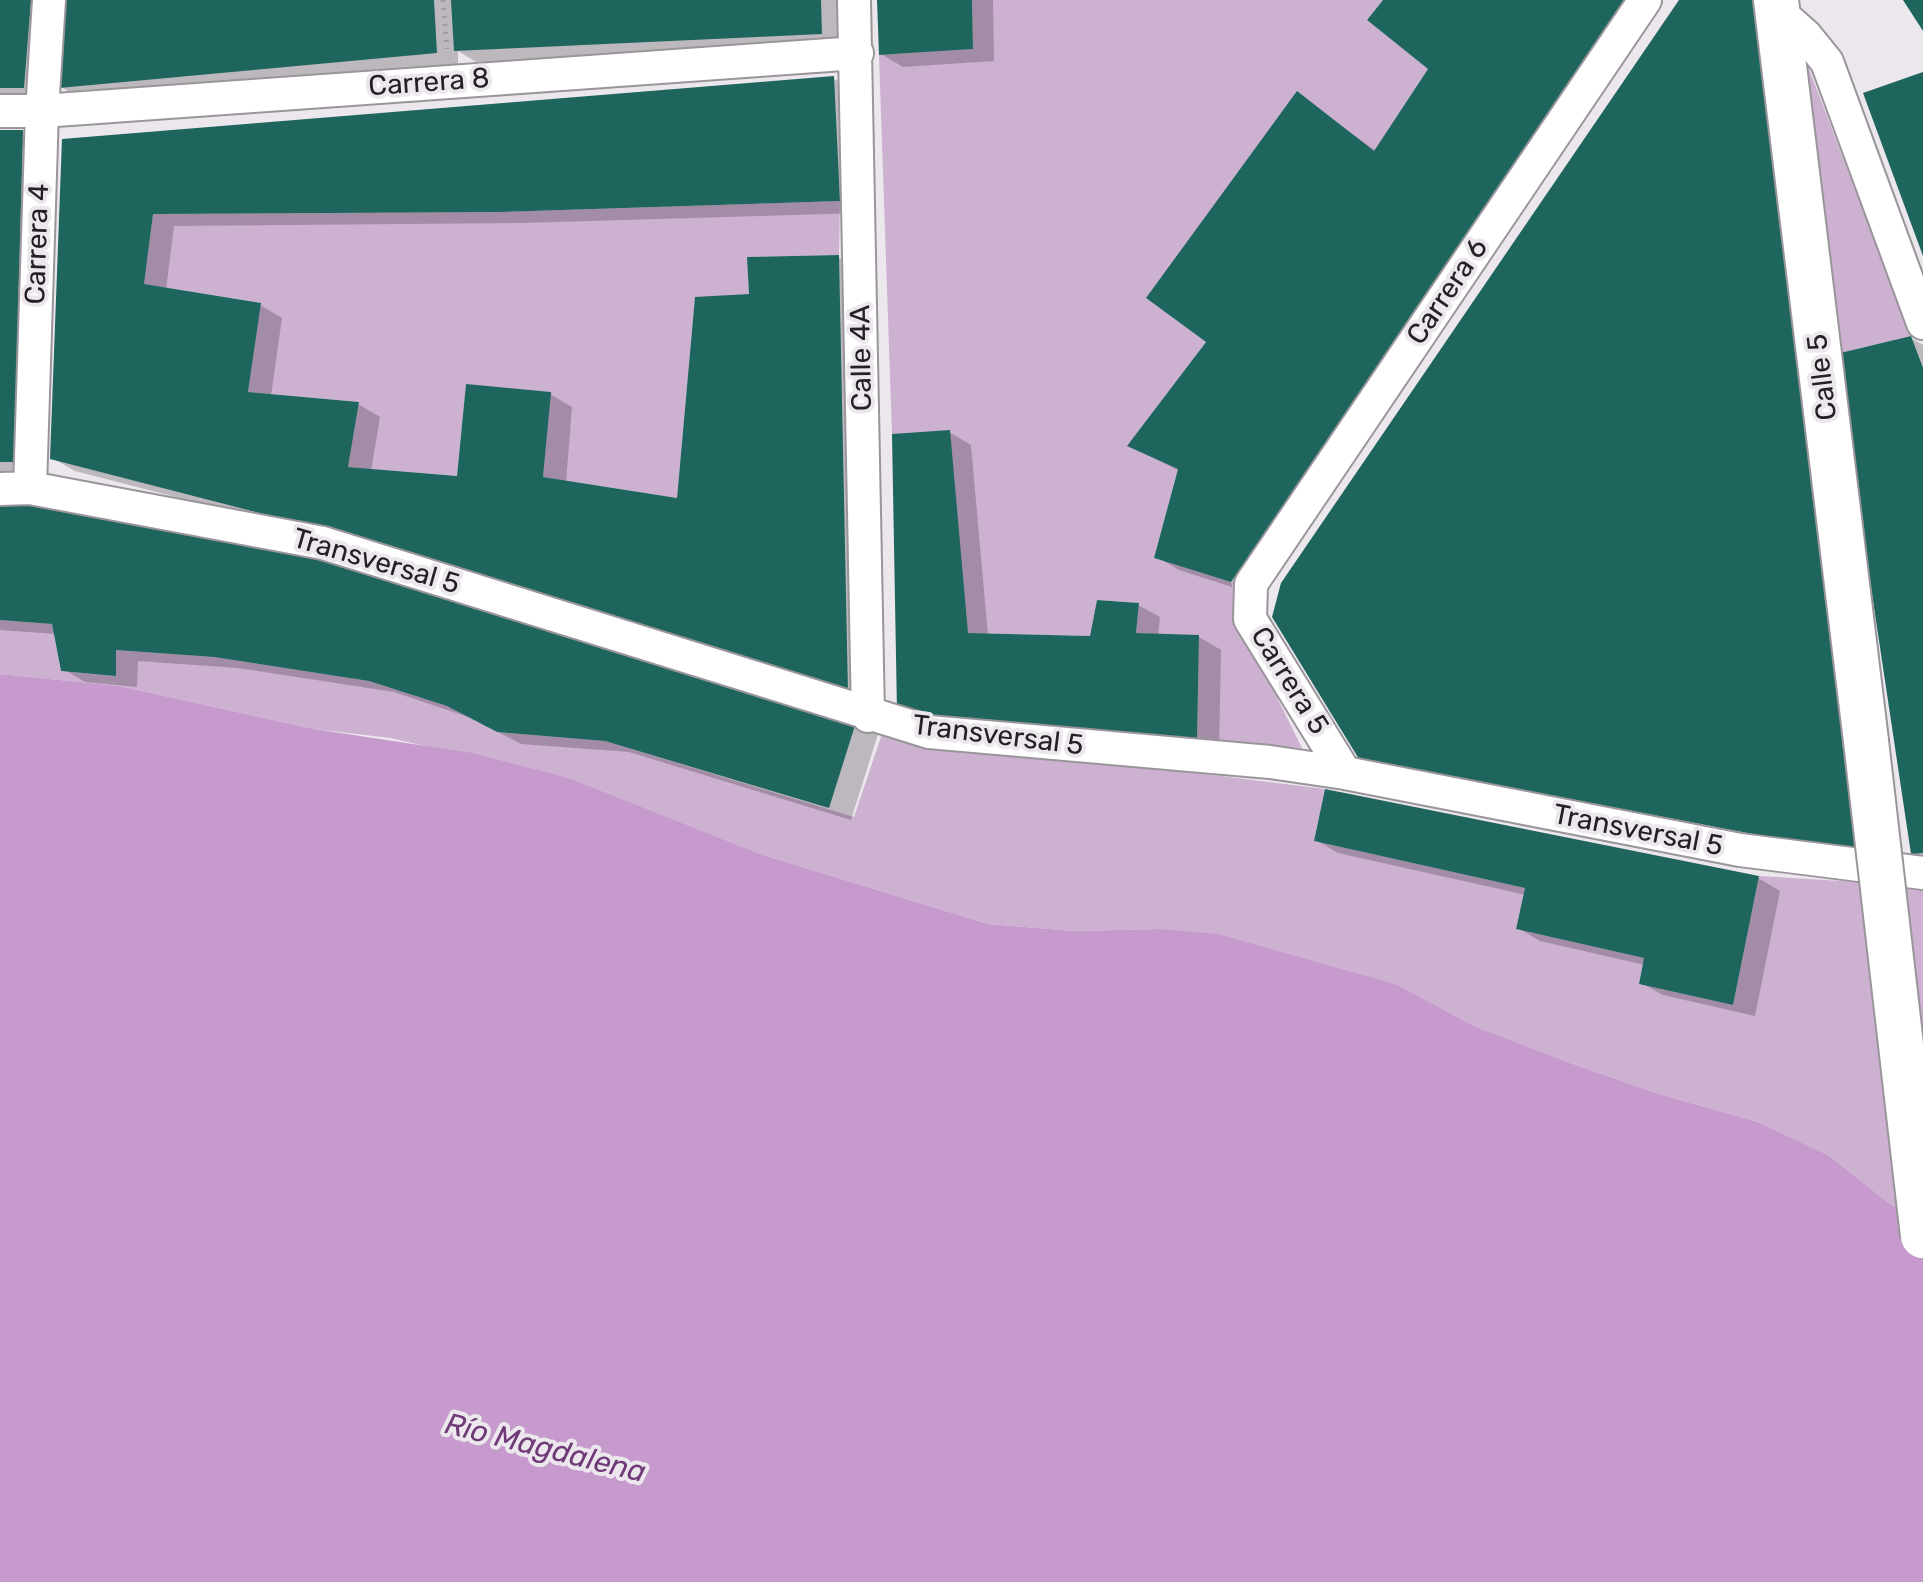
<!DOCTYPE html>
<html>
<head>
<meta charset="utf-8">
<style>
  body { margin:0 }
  canvas { display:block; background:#ece6ed }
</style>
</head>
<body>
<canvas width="1923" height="1582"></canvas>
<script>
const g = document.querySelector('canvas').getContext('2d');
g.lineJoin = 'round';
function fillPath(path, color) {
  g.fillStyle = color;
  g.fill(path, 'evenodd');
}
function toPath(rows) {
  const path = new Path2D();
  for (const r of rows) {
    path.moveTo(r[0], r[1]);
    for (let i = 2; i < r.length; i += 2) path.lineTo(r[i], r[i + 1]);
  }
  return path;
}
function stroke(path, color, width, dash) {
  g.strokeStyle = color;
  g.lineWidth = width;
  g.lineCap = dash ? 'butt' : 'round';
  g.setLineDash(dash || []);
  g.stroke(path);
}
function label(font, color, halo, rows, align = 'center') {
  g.font = font + ' Rubik,sans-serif';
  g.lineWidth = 8;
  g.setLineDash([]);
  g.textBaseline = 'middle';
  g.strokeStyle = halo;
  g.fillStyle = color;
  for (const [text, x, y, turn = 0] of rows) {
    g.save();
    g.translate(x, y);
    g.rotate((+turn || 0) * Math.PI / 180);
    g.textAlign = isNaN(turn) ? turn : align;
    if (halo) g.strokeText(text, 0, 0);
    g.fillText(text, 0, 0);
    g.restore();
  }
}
const green = toPath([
  [972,0,1383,0,1367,20,1428,69,1374,151,1146,298,1206,342,1128,445,1178,469,1154,558,1231,582,1244,631,1302,748,1197,741,1199,636,1136,633,1139,603,1097,600,1090,636,968,633,892,434,879,55,973,49],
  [1801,48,1911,336,1836,354],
  [840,201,839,255,748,257,749,294,695,298,677,498,543,477,550,392,466,385,457,476,348,467,359,402,248,392,261,303,144,284,153,214,499,212],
  [0,620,52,624,61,671,115,676,116,650,214,657,369,681,447,706,497,732,605,741,854,817,882,734,1325,789,1314,841,1525,888,1516,929,1644,958,1639,984,1733,1005,1759,876,1923,886,1923,1219,1890,1204,1828,1155,1758,1122,1659,1094,1573,1064,1474,1026,1398,985,1160,929,1074,931,988,924,763,855,572,779,390,738,314,729,119,686,0,674]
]);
const water = toPath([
  [0,674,119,686,314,729,472,753,572,779,763,855,988,924,1074,931,1160,929,1218,934,1398,985,1474,1026,1573,1064,1659,1094,1758,1122,1828,1155,1890,1204,1923,1219,1923,1582,0,1582]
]);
const shadow = toPath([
  [0,0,54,0,46,99,0,99],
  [67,0,843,0,844,45,478,63,458,51,458,64,83,100,61,87],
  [879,0,993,0,994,61,903,67,881,54],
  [1385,0,1663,0,1254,594,1179,570,1157,557,1179,471,1130,445,1208,342,1297,94,1376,151,1430,69],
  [1681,0,1879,865,1384,771,1361,758],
  [834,79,856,91,862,213,523,223,174,226,166,290,260,305,282,318,271,396,358,404,380,417,371,471,459,478,550,394,572,407,566,483,678,500,751,296,838,257,860,270,869,703,400,555,75,471,52,458,64,141],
  [0,132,23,132,45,145,35,473,0,474],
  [1911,338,1923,345,1923,859,1912,853],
  [949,432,971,445,988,636,1092,638,1138,605,1160,617,1158,636,1199,637,1221,650,1219,752,921,724],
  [0,507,856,721,878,734,851,820,629,752,521,744,471,718,394,692,238,668,138,661,137,687,85,682,63,669,56,634,0,630],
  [1316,840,1758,878,1780,891,1755,1016,1663,995,1641,983,1645,965,1540,941,1518,928,1526,895,1338,853]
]);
const building = toPath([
  [0,0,31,0,24,88,0,88],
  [65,0,434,0,437,53,59,88],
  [451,0,821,0,822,34,454,51],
  [877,0,972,0,973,49,879,55],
  [1383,0,1633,0,1231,582,1154,558,1178,469,1127,446,1206,342,1146,298,1297,91,1374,151,1428,69,1367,20],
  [1679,0,1755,0,1858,854,1359,759,1272,617,1281,583],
  [1903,0,1923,0,1923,31],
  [1923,72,1923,256,1863,93],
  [834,76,840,201,499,212,153,214,144,284,261,303,248,392,359,402,348,467,457,476,466,384,551,392,543,477,677,498,695,297,749,294,747,257,839,255,848,693,376,543,50,459,62,139],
  [0,130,23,130,14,462,0,462],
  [1911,336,1923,368,1923,853,1911,854,1836,354],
  [950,430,968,633,1090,636,1097,600,1139,603,1136,633,1199,635,1197,741,897,712,892,434],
  [0,504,29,504,105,515,322,554,857,719,829,808,605,741,497,732,447,706,369,681,214,657,116,650,116,676,61,671,52,624,0,620],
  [1325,789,1759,876,1733,1005,1639,984,1644,958,1516,929,1525,888,1314,841]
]);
const path = toPath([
  [443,0,447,49]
]);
const street = toPath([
  [854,0,868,716],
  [1780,13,1806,36,1827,62,1923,323],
  [0,111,42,111,857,53],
  [30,488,42,111,49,0],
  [0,489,30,488,323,543,929,732,1270,762,1345,773,1740,850,1923,873],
  [1345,773,1250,619,1251,584,1645,0]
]);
const secondary = toPath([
  [1776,0,1866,741]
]);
const secondaryBridge = toPath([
  [1866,741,1923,1236]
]);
const streetNames = [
  ["Carrera 8",429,83,-4],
  ["Carrera 4",38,244,-88],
  ["Carrera 6",1448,292,-56],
  ["Calle 4A",862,358,-91],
  ["Calle 5",1823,377,-97],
  ["Transversal 5",376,562,16],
  ["Carrera 5",1289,681,58],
  ["Transversal 5",998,736,7],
  ["Transversal 5",1638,831,11]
];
const waterNames = [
  ["Río Magdalena",545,1449,14]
];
fillPath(green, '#ccb1d0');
fillPath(water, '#c79ace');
fillPath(shadow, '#0003');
fillPath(building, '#1d655d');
stroke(street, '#9a959b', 36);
stroke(secondary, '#9a959b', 48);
stroke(path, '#9d989e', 5, [2, 6]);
stroke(street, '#fff', 32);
stroke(secondary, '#fff', 44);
stroke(secondaryBridge, '#9a959b', 48, []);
stroke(secondaryBridge, '#fff', 44);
label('28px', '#232124', '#ece6ed', streetNames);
label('italic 30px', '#703a79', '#ece6ed', waterNames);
</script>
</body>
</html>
